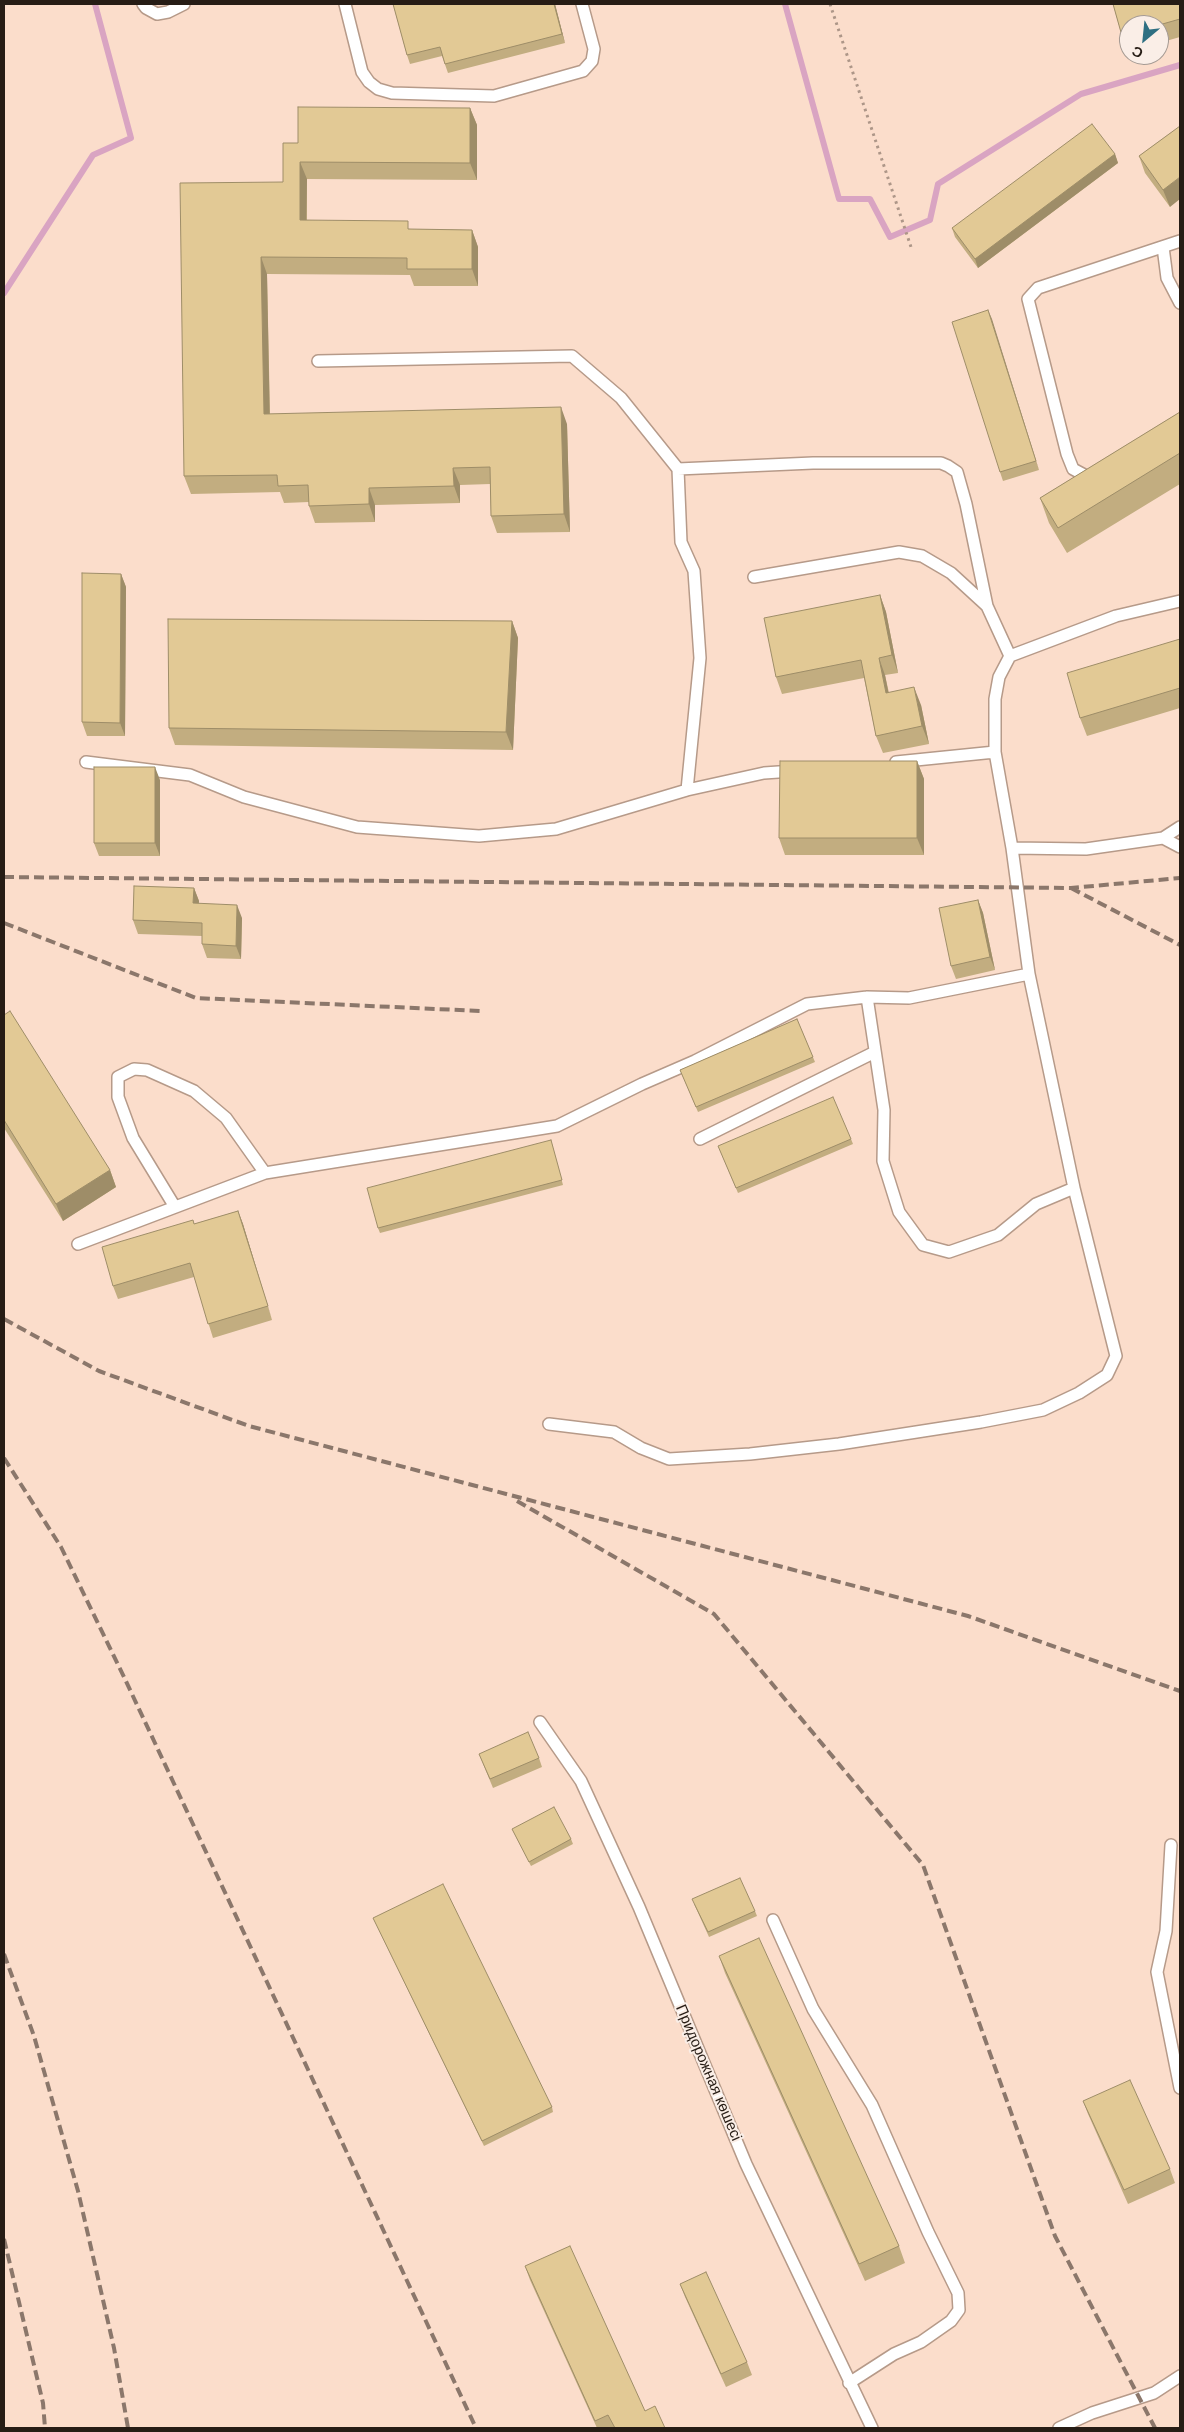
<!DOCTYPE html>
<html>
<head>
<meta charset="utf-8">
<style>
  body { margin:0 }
  #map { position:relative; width:1184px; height:2432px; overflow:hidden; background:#fbddcb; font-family:"DM Sans",sans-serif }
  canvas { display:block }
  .frame { position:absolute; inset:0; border:5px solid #261c15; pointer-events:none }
  .north { position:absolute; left:1119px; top:15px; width:50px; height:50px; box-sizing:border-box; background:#faeee7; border:1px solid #a59a93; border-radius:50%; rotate:208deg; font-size:14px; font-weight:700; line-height:20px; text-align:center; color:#261c15 }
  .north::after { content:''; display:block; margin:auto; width:18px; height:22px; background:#2e6f82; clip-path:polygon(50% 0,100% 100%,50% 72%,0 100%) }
</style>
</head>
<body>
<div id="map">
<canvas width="1184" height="2432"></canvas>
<div class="frame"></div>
<div class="north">С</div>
</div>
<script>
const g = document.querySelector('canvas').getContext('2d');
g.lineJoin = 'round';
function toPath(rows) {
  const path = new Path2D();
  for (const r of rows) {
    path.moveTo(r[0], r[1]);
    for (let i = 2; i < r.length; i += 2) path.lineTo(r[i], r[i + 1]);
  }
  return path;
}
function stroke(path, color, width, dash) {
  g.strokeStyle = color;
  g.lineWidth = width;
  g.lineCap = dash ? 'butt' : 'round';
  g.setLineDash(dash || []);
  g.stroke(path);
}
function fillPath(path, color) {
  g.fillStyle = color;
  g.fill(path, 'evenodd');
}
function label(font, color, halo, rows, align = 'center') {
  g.font = font + ' "DM Sans",sans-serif';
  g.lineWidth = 4;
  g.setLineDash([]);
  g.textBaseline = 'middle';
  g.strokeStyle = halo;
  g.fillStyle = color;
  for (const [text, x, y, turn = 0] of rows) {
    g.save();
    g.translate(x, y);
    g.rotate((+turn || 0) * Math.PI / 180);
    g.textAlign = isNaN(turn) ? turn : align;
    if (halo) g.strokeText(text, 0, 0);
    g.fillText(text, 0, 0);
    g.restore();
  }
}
const stream = toPath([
  [785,4,839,199,870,199,890,237,930,220,938,184,1081,94,1180,65],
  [4,293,93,155,131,138,95,4]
]);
const path = toPath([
  [830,4,912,250]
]);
const service = toPath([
  [143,4,146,8,157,14,168,12,184,4],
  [345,4,362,72,369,82,378,89,392,93,494,96,583,71,592,61,594,49,582,4],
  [1163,247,1167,278,1180,303],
  [318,361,572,356,621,398,678,469],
  [1094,476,1088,477,1073,469,1067,454,1028,299,1038,288,1180,241],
  [754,577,899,552,922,556,951,573,987,606],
  [86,762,190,775,244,797,357,827,479,836,556,829,687,790,700,658,694,571,681,542,678,469,813,463,941,463,948,466,957,472,966,504,987,606,1010,656],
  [896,762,995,752],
  [687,790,764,773,793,771],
  [1163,838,1180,827],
  [1012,848,1086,849,1163,838,1180,847],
  [867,997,884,1110,883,1161,899,1212,923,1245,949,1252,998,1235,1036,1204,1074,1188],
  [700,1139,875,1052],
  [175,1207,133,1138,118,1097,118,1077,134,1069,147,1070,194,1091,226,1118,265,1173],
  [78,1244,265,1173,557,1126,642,1084,695,1061,807,1004,867,997,909,998,1029,974,1012,848,995,752,995,699,999,677,1010,656,1116,616,1180,601],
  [549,1424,614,1432,641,1448,669,1459,750,1454,839,1444,981,1422,1043,1410,1079,1393,1107,1375,1116,1356,1074,1188,1029,974],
  [540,1722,581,1781,639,1907,746,2164,872,2428],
  [1171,1845,1166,1931,1157,1972,1180,2088],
  [773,1920,813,2009,872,2105,928,2232,958,2293,959,2310,951,2321,921,2342,894,2354,849,2383],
  [1059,2428,1092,2413,1154,2393,1180,2376]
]);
const rail = toPath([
  [4,877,1071,888,1180,878],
  [1071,888,1180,945],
  [4,923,196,998,480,1011],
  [4,1319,99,1371,249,1426,968,1616,1180,1691],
  [4,1458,61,1547,124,1677,476,2428],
  [517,1501,714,1614,923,1865,1055,2236,1155,2428],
  [4,1954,34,2036,78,2191,114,2348,128,2428],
  [4,2239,43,2403,45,2428]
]);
const wall = toPath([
  [393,4,555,4,565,43,448,73,442,56,410,64,407,55],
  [1113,4,1180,4,1180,37,1159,43,1159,25,1129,25,1129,52,1128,52,1122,36],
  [470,108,477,125,477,180,307,179,307,220,411,229,472,230,478,247,478,286,414,286,410,275,267,274,270,414,567,424,570,532,497,533,491,516,490,484,460,485,460,503,375,505,375,522,315,523,309,506,309,502,284,503,280,492,191,494,184,476,298,143],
  [1180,126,1170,207,1145,173,1139,156],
  [1115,154,1118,163,978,268,955,237,952,228],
  [988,310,1039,470,1003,481,1000,472],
  [1180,412,1180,484,1067,553,1049,523,1040,498],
  [121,574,126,587,125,736,87,736,82,722],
  [880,595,886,612,898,673,885,675,889,693,921,705,929,744,883,753,876,736,864,678,782,694,776,677],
  [512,621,518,638,513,750,175,745,169,728],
  [1180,639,1180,708,1087,736,1080,718],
  [917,761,924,779,924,855,785,855,779,838],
  [160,780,160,856,99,856,94,843],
  [194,888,199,901,198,903,242,918,241,959,207,958,202,944,202,936,138,934,133,920],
  [978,900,983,913,995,970,956,979,951,966],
  [4,1015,110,1170,116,1187,63,1221,4,1128],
  [797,1019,815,1062,698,1112,680,1070],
  [851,1139,853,1144,738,1193,718,1146],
  [551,1140,563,1185,380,1233,378,1228],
  [238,1211,243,1224,272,1320,213,1338,194,1277,118,1299,113,1286,194,1224],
  [479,1754,539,1758,542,1767,493,1788],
  [512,1829,571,1839,573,1844,531,1866],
  [694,1904,755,1911,757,1916,709,1937],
  [373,1918,552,2107,553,2112,484,2146],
  [719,1956,899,2246,905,2263,865,2281,725,1973],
  [1083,2101,1170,2169,1175,2183,1128,2204,1088,2114],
  [525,2266,645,2411,665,2428,597,2428,530,2280],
  [680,2284,747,2362,752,2375,726,2387,685,2297]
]);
const shadedWall = toPath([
  [554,4,555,4,565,43,562,34],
  [470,108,477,125,477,180,470,163],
  [1115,154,1118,163,978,268,975,259],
  [300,162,307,179,306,238,300,220],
  [1180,177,1180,199,1170,207,1163,190],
  [472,230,478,247,478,286,472,269],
  [261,257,267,274,270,431,264,414],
  [988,310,992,319,1039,470,1036,461],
  [561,407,567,424,570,532,564,514],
  [453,468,460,485,460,503,454,486],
  [369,488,375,505,375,522,369,504],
  [121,574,126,587,125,736,120,723],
  [880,595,886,612,898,673,892,655],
  [512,621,518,638,513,750,506,732],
  [879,658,885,675,892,711,886,693],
  [914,687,921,705,929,744,922,726],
  [917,761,924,779,924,855,917,838],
  [155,767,160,780,160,856,155,843],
  [194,888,199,901,198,917,193,903],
  [978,900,983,913,995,970,990,957],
  [237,905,242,918,241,959,236,946],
  [110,1170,116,1187,63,1221,56,1204],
  [238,1211,243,1224,272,1320,268,1306]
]);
const building = toPath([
  [393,4,554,4,562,34,445,64,440,47,407,55,393,4],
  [1113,4,1180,4,1180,19,1159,25,1129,25,1129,34,1122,36,1113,4],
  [298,107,470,108,470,163,300,162,300,220,408,221,408,229,472,230,472,269,407,269,407,258,261,257,264,414,561,407,564,514,491,516,490,467,453,468,454,486,369,488,369,504,309,506,308,485,278,486,277,475,184,476,180,183,283,182,283,143,298,143,298,107],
  [1092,124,1115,154,975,259,952,228,1092,124],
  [1180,126,1180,177,1163,190,1139,156,1180,126],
  [988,310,1036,461,1000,472,952,322,988,310],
  [1180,412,1180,453,1058,528,1040,498,1180,412],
  [82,573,121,574,120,723,82,722,82,573],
  [880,595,892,655,879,658,886,693,914,687,922,726,876,736,861,660,776,677,764,618,880,595],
  [168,619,512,621,506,732,169,728,168,619],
  [1180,639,1180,688,1080,718,1067,673,1180,639],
  [780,761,917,761,917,838,779,838,780,761],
  [94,767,155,767,155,843,94,843,94,767],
  [134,886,194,888,193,903,237,905,236,946,202,944,202,923,133,920,134,886],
  [978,900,990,957,951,966,939,908,978,900],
  [10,1011,110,1170,56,1204,4,1120,4,1015,10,1011],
  [797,1019,813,1057,696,1107,680,1070,797,1019],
  [833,1097,851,1139,736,1188,718,1146,833,1097],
  [551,1140,562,1180,378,1228,367,1188,551,1140],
  [238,1211,268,1306,208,1324,190,1263,113,1286,102,1247,193,1220,194,1224,238,1211],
  [528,1732,539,1758,490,1779,479,1754,528,1732],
  [554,1807,571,1839,529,1862,512,1829,554,1807],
  [740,1878,755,1911,708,1932,692,1899,740,1878],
  [443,1884,552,2107,482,2141,373,1918,443,1884],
  [759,1938,899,2246,859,2264,719,1956,759,1938],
  [1130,2080,1170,2169,1124,2190,1083,2101,1130,2080],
  [570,2246,645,2411,655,2406,665,2428,615,2428,608,2415,595,2421,525,2266,570,2246],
  [706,2272,747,2362,721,2374,680,2284,706,2272]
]);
const streetNames = [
  ["Придорожная көшесі",708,2073,67]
];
stroke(stream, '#d9a4c2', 6);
stroke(service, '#b69a89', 14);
stroke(path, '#ad9688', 3, [2.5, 4]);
stroke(service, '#fff', 11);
stroke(rail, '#8b776b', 4, [10, 5]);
fillPath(wall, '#c2ad80');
fillPath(shadedWall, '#9e8d68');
fillPath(building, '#e2c995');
stroke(building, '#9e8d68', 1);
label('15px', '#261c15', '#faeee7', streetNames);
</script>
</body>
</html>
